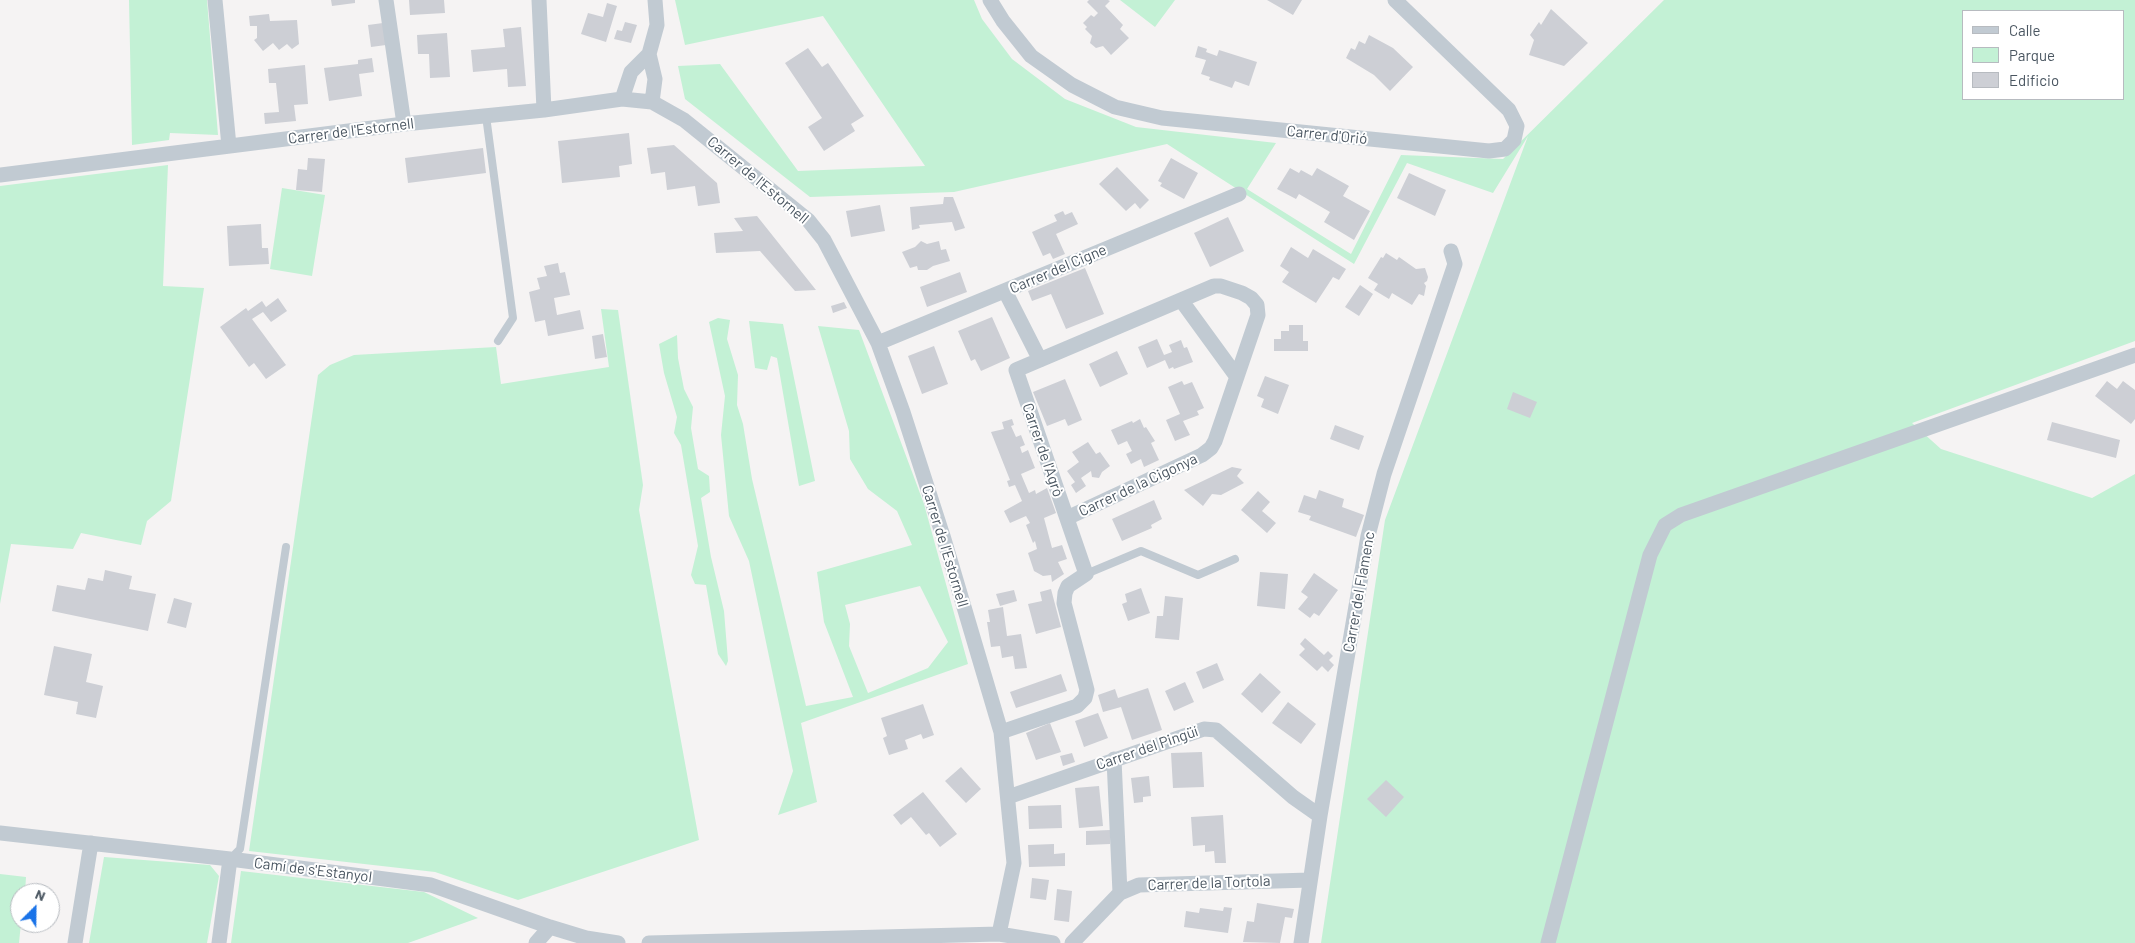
<!DOCTYPE html>
<html>
<head>
<meta charset="utf-8">
<style>
  body { margin:0 }
  #map { position:relative; width:2135px; height:943px; overflow:hidden; background:#f5f3f3; font-family:Barlow,sans-serif }
  canvas { display:block }
  .legend { position:absolute; left:1962px; top:10px; width:162px; height:90px; box-sizing:border-box; background:#fff; border:1px solid #b7bbc0; margin:0; padding:6px 9px; list-style:none; font-size:15px; color:#4a5661 }
  .legend li { display:flex; align-items:center; gap:10px; height:25px }
  .legend b { width:25px; border:1px solid #b7bbc0 }
  .north { position:absolute; left:10px; top:883px; width:50px; height:50px; box-sizing:border-box; background:#fff; border:1px solid #b7bbc0; border-radius:50%; rotate:23deg; font-size:14px; font-weight:700; line-height:20px; text-align:center; color:#4a5661 }
  .north::after { content:''; display:block; margin:auto; width:18px; height:22px; background:#1a73e8; clip-path:polygon(50% 0,100% 100%,50% 72%,0 100%) }
</style>
</head>
<body>
<div id="map">
<canvas width="2135" height="943"></canvas>
<ul class="legend">
<li><b style="height:6px;background:#c1cad2"></b>Calle</li>
<li><b style="height:14px;background:#c3f1d5"></b>Parque</li>
<li><b style="height:14px;background:#cdcfd5"></b>Edificio</li>
</ul>
<div class="north">N</div>
</div>
<script>
const g = document.querySelector('canvas').getContext('2d');
g.lineJoin = 'round';
function fillPath(path, color) {
  g.fillStyle = color;
  g.fill(path, 'evenodd');
}
function toPath(rows) {
  const path = new Path2D();
  for (const r of rows) {
    path.moveTo(r[0], r[1]);
    for (let i = 2; i < r.length; i += 2) path.lineTo(r[i], r[i + 1]);
  }
  return path;
}
function stroke(path, color, width, dash) {
  g.strokeStyle = color;
  g.lineWidth = width;
  g.lineCap = dash ? 'butt' : 'round';
  g.setLineDash(dash || []);
  g.stroke(path);
}
function label(font, color, halo, rows, align = 'center') {
  g.font = font + ' Barlow,sans-serif';
  g.lineWidth = 4;
  g.setLineDash([]);
  g.textBaseline = 'middle';
  g.strokeStyle = halo;
  g.fillStyle = color;
  for (const [text, x, y, turn = 0] of rows) {
    g.save();
    g.translate(x, y);
    g.rotate((+turn || 0) * Math.PI / 180);
    g.textAlign = isNaN(turn) ? turn : align;
    if (halo) g.strokeText(text, 0, 0);
    g.fillText(text, 0, 0);
    g.restore();
  }
}
const green = toPath([
  [129,0,207,0,218,135,170,133,169,140,132,145],
  [675,0,974,0,982,19,1012,59,1065,99,1136,127,1276,143,1247,189,1351,254,1401,155,1503,159,1664,0,2135,0,2135,341,1912,423,1941,449,2092,498,2135,474,2135,943,1321,943,1385,520,1528,136,1493,193,1407,163,1354,264,1167,144,954,192,810,197,685,99,678,66,720,64,798,171,925,166,823,16,685,45],
  [1964,11,2124,11,2124,99,1964,99],
  [1120,0,1175,0,1155,27],
  [168,165,163,286,204,288,171,501,147,521,141,545,81,533,73,549,11,544,0,604,0,186],
  [282,188,325,195,312,276,270,269],
  [601,309,618,310,643,485,639,510,699,840,518,900,435,872,249,851,318,375,330,365,354,355,496,347,501,384,609,367],
  [718,318,730,320,727,339,738,375,737,405,743,424,752,479,806,706,853,697,824,622,817,572,912,545,897,511,868,489,850,459,849,431,818,326,859,330,924,504,968,664,801,723,817,802,778,815,793,771,749,561,729,516,721,435,725,396,709,322],
  [920,586,948,642,928,668,868,693,849,646,850,624,845,605],
  [749,321,783,324,815,481,799,486,777,358,771,356,767,370,755,368],
  [677,335,678,358,684,389,693,407,691,428,698,469,709,476,710,492,701,498,711,557,724,611,728,661,726,666,718,654,706,585,695,584,691,575,698,546,681,445,674,433,677,417,664,373,659,344],
  [104,857,210,865,219,876,207,943,89,943],
  [241,871,424,892,478,918,408,943,231,943],
  [0,874,26,877,25,893,20,893,21,923,19,943,0,943]
]);
const building = toPath([
  [331,0,355,0,355,3,332,6],
  [409,0,444,0,445,13,410,15],
  [1089,0,1108,0,1110,1,1105,6,1123,25,1120,29,1129,38,1111,55,1103,46,1096,48,1090,43,1092,36,1085,29,1087,27,1083,23,1091,15,1094,17,1098,13,1087,2],
  [1267,0,1302,0,1293,15],
  [607,3,617,6,606,42,581,34,588,13,603,17],
  [1551,9,1588,43,1564,66,1529,55,1534,40,1530,35,1539,22,1541,25],
  [269,14,270,21,297,20,299,44,292,49,287,44,279,50,273,43,263,51,254,40,257,38,257,26,250,26,249,16],
  [625,22,637,25,631,43,614,39,617,30,622,31],
  [383,23,386,45,371,47,368,25],
  [521,27,526,86,508,87,507,69,473,72,471,50,505,47,503,29],
  [447,33,450,77,430,78,429,54,418,54,417,35],
  [1369,35,1393,48,1413,67,1390,91,1374,75,1346,58,1351,48,1355,50,1359,41,1365,44],
  [1198,46,1207,49,1206,52,1217,56,1219,50,1257,62,1249,86,1235,81,1232,88,1209,80,1210,77,1201,74,1206,60,1195,57],
  [808,48,822,67,828,63,864,116,851,124,855,131,824,151,808,127,822,118,785,63],
  [372,58,374,72,359,74,362,96,329,101,324,68,358,64,358,60],
  [305,65,308,104,294,105,296,121,265,124,264,113,279,112,276,83,269,83,268,69],
  [629,133,632,164,619,166,620,177,562,183,558,141],
  [674,145,717,183,720,203,698,206,695,186,667,190,665,172,651,174,647,148],
  [483,148,486,173,408,183,405,158],
  [308,158,325,159,322,192,296,190,298,169,307,170],
  [1171,158,1198,173,1184,199,1160,186,1162,183,1158,181],
  [1117,167,1149,200,1140,209,1135,203,1126,211,1099,184],
  [1290,168,1299,173,1301,170,1312,176,1317,168,1349,186,1343,196,1370,211,1354,240,1324,222,1330,212,1299,194,1296,199,1277,189],
  [1409,173,1446,190,1435,216,1397,198],
  [944,197,953,197,965,228,955,231,952,222,919,225,920,228,912,230,910,207,943,204],
  [880,205,885,231,851,237,846,211],
  [1063,211,1065,215,1072,212,1078,224,1056,234,1065,254,1053,259,1050,253,1043,256,1032,232,1057,221,1054,215],
  [757,216,816,290,795,291,760,251,716,253,714,233,743,231,734,218],
  [1228,217,1244,251,1210,267,1194,233],
  [261,224,262,248,268,248,269,264,229,266,227,226],
  [921,241,927,244,939,241,941,250,946,249,950,261,933,266,927,270,918,270,917,266,910,268,902,252,915,247],
  [1291,247,1308,258,1313,249,1346,269,1339,280,1333,277,1316,303,1282,282,1289,272,1280,266],
  [1386,253,1397,260,1399,257,1416,269,1425,268,1428,277,1427,281,1424,283,1426,286,1424,296,1419,294,1412,305,1392,293,1389,299,1374,290,1378,284,1368,278,1381,257,1383,258],
  [558,263,560,273,565,272,570,295,554,298,557,315,580,310,584,329,548,336,545,320,535,322,529,292,540,289,537,278,547,276,544,266],
  [1085,268,1104,314,1066,329,1051,294,1032,301,1028,291],
  [960,272,967,292,927,307,920,287],
  [1360,285,1373,294,1359,316,1345,307],
  [278,298,287,311,271,322,263,312,252,319,286,365,266,379,254,363,249,367,220,327,246,308,248,311,262,301,266,307],
  [844,302,847,308,833,313,831,306],
  [992,317,1010,358,981,371,975,359,971,361,958,331],
  [1289,325,1303,325,1303,341,1308,341,1308,351,1274,351,1274,339,1281,339,1281,331,1289,331],
  [603,334,607,357,595,359,592,336],
  [1157,339,1164,355,1172,352,1169,345,1181,340,1184,348,1187,347,1193,362,1174,369,1173,367,1169,369,1165,360,1147,368,1138,347],
  [934,346,948,384,922,394,908,356],
  [1117,351,1128,374,1100,387,1089,364],
  [1265,376,1289,385,1278,414,1261,407,1264,399,1257,396],
  [1065,379,1082,420,1068,426,1065,419,1047,426,1033,392],
  [1182,381,1184,385,1192,382,1204,408,1197,411,1199,415,1183,421,1190,435,1175,441,1166,420,1180,414,1168,387],
  [2107,381,2117,389,2123,381,2135,390,2135,419,2131,424,2095,396],
  [1513,392,1537,402,1530,418,1507,409],
  [1012,419,1014,425,1011,426,1016,437,1021,435,1025,445,1020,447,1022,453,1028,450,1035,468,1021,474,1029,493,1035,490,1036,494,1047,488,1056,513,1044,518,1052,548,1062,545,1067,559,1058,562,1064,574,1052,582,1051,575,1043,576,1034,571,1028,553,1037,549,1035,541,1033,543,1026,525,1030,523,1026,516,1010,523,1004,511,1022,501,1015,485,1009,487,1007,481,1010,480,991,432,1004,429,1002,422],
  [1140,419,1144,428,1146,427,1155,441,1151,443,1159,460,1144,467,1141,459,1131,464,1126,454,1132,451,1127,441,1118,445,1111,430,1132,421,1133,423],
  [2052,422,2120,440,2116,458,2047,440],
  [1335,425,1364,436,1359,450,1330,439],
  [1088,442,1096,454,1100,452,1110,466,1102,472,1099,478,1092,477,1091,471,1081,478,1086,486,1076,493,1071,485,1075,482,1067,471,1079,462,1072,452],
  [1232,467,1242,469,1237,476,1244,483,1221,495,1212,494,1203,506,1184,490],
  [1319,490,1344,499,1342,507,1364,515,1356,537,1309,520,1311,516,1298,512,1304,495,1316,499],
  [1258,491,1270,502,1262,511,1276,523,1267,533,1241,510],
  [1154,500,1162,519,1151,525,1152,528,1122,541,1112,519],
  [105,570,132,576,129,589,156,594,148,631,52,611,57,585,85,590,88,578,103,581],
  [1260,572,1288,574,1285,609,1257,606],
  [1314,573,1338,590,1319,616,1314,613,1310,618,1298,609,1308,597,1301,592],
  [1141,588,1150,613,1128,621,1122,604,1127,602,1125,594],
  [1051,589,1061,627,1036,634,1028,604,1042,601,1040,592],
  [1014,590,1017,601,1000,606,996,594],
  [1165,596,1183,598,1179,640,1155,638,1157,616,1163,616],
  [174,598,192,603,186,628,167,623],
  [1003,607,1007,636,1021,634,1027,668,1015,669,1013,656,1002,658,1000,646,991,647,987,622,990,622,988,610],
  [1305,638,1324,655,1328,651,1333,656,1329,660,1334,665,1328,672,1322,666,1317,671,1299,655,1305,649,1300,644],
  [54,646,92,654,86,682,103,686,96,718,76,714,78,702,44,695],
  [1217,663,1224,680,1203,689,1196,672],
  [1260,673,1281,692,1262,713,1241,694],
  [1061,674,1067,691,1016,708,1010,692],
  [1185,682,1194,702,1174,711,1165,691],
  [1148,688,1162,730,1132,740,1121,707,1103,712,1098,695,1115,689,1118,698],
  [1288,702,1316,724,1301,744,1272,723],
  [923,704,934,735,923,739,921,734,905,740,908,749,889,755,883,738,887,736,881,718],
  [1098,713,1108,738,1084,747,1075,721],
  [1050,723,1061,752,1036,760,1026,733],
  [1202,752,1204,787,1173,788,1171,753],
  [1072,753,1075,762,1063,766,1060,756],
  [961,767,981,789,966,803,945,781],
  [1149,776,1151,796,1143,797,1143,802,1134,803,1131,778],
  [1386,780,1404,797,1386,817,1367,799],
  [1099,786,1103,826,1079,828,1075,788],
  [923,792,957,834,940,847,929,833,926,835,911,817,901,825,893,815],
  [1061,805,1062,828,1029,829,1028,806],
  [1223,815,1226,863,1215,863,1214,851,1205,852,1205,845,1193,846,1191,817],
  [1110,830,1110,844,1086,845,1086,831],
  [1054,844,1054,854,1065,853,1065,866,1029,867,1028,845],
  [1032,878,1049,880,1046,900,1030,898],
  [1057,889,1072,891,1069,922,1054,920],
  [1257,903,1294,909,1292,918,1285,917,1280,943,1243,942,1247,921,1254,922],
  [1224,907,1232,908,1228,933,1184,927,1186,911,1199,913,1200,908,1223,911]
]);
const service = toPath([
  [486,116,513,318,498,341],
  [1086,574,1141,551,1198,575,1235,559],
  [230,859,240,849,286,547]
]);
const minor = toPath([
  [215,0,229,146],
  [386,0,404,124],
  [539,0,544,110],
  [990,0,1003,21,1031,56,1072,85,1115,107,1162,118,1489,151,1505,149,1514,140,1517,126,1509,110,1395,0],
  [622,99,631,72,649,54],
  [652,102,655,79,649,54,657,25,655,0],
  [0,175,404,124,544,110,622,99,652,102,684,120,808,220,824,240,878,343,903,412,943,536,1001,732,1014,863,999,934],
  [1005,291,1040,360],
  [878,343,1239,194],
  [1067,518,1202,455,1211,448,1215,441,1258,315,1257,305,1251,298,1242,293,1221,286,1214,286,1181,300],
  [1001,732,1077,706,1085,698,1087,690,1064,603,1065,593,1068,586,1086,574,1016,370,1181,300,1237,377],
  [1114,759,1120,893],
  [1008,797,1204,729,1216,730,1293,797,1320,816],
  [0,833,230,859,431,885,550,927,586,938,618,943],
  [75,943,91,843],
  [219,943,230,859],
  [536,943,550,927],
  [649,943,999,934,1053,943],
  [1072,943,1120,893,1139,885,1310,880],
  [1301,943,1320,816,1368,536,1384,474,1455,264,1451,251],
  [1548,943,1650,555,1665,525,1681,515,2135,355]
]);
const streetNames = [
  ["Carrer de l'Estornell",351,131,-7],
  ["Carrer d'Orió",1327,135,6],
  ["Carrer de l'Estornell",758,180,40],
  ["Carrer del Cigne",1058,269,-23],
  ["Carrer de l'Agrò",1043,450,71],
  ["Carrer de la Cigonya",1138,485,-25],
  ["Carrer de l'Estornell",945,546,73],
  ["Carrer del Flamenc",1359,592,-80],
  ["Carrer del Pingüí",1147,748,-19],
  ["Camí de s'Estanyol",313,870,7],
  ["Carrer de la Tortola",1209,883,-2]
];
fillPath(green, '#c3f1d5');
fillPath(building, '#cdcfd5');
stroke(service, '#c1cad2', 8);
stroke(minor, '#c1cad2', 15);
label('15px', '#4a5661', '#fff', streetNames);
</script>
</body>
</html>
